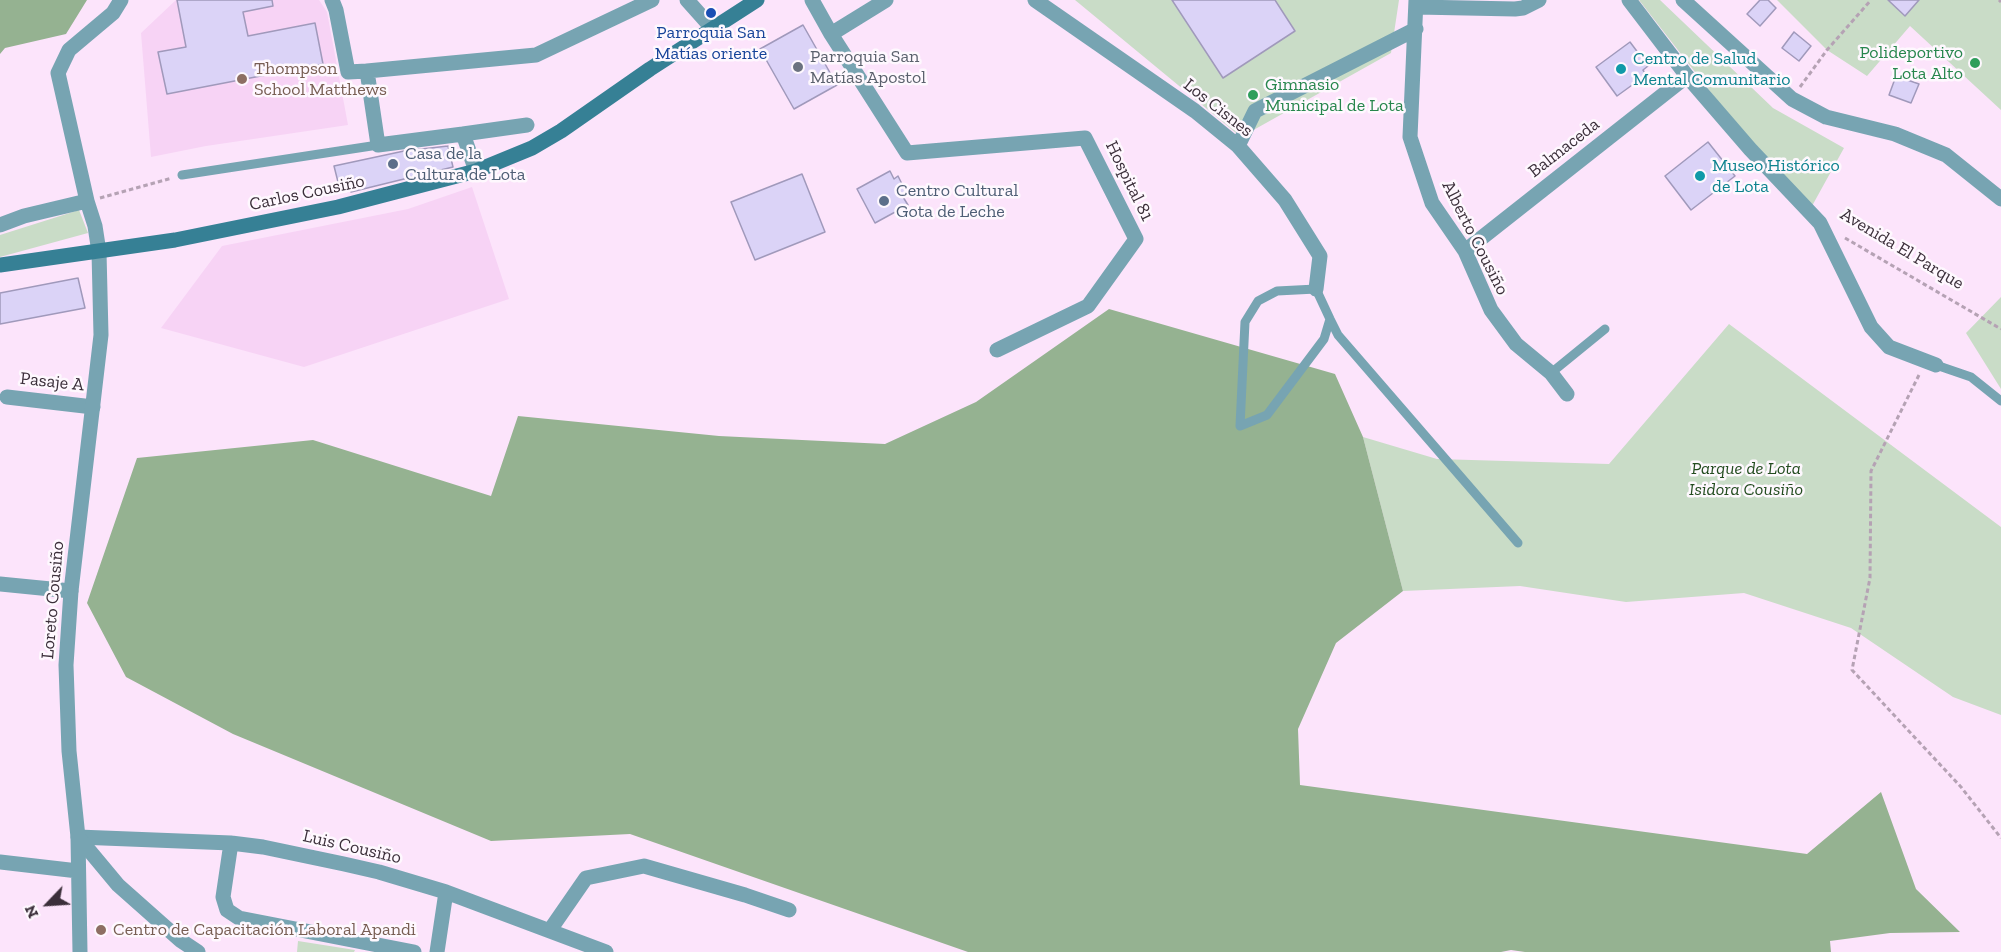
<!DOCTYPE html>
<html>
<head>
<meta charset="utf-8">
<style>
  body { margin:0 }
  #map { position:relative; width:2001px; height:952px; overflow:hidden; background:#fce4fb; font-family:"Zilla Slab",serif }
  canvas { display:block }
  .north { position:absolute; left:18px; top:874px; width:60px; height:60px; -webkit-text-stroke:4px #fef8fe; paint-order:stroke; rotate:245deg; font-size:16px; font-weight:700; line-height:24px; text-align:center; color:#3b2f3a }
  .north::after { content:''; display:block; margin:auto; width:21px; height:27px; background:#3b2f3a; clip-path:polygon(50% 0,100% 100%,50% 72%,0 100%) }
</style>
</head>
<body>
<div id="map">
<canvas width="2001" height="952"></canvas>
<div class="north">N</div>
</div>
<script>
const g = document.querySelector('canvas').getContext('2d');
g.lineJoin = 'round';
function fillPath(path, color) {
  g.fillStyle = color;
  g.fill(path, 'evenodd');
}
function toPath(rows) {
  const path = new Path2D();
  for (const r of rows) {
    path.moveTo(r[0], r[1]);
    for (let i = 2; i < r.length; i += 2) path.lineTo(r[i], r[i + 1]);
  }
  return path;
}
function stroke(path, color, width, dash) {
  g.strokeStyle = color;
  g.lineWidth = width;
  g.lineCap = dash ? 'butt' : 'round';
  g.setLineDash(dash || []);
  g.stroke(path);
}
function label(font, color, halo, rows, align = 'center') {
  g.font = font + ' "Zilla Slab",serif';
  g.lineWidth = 5;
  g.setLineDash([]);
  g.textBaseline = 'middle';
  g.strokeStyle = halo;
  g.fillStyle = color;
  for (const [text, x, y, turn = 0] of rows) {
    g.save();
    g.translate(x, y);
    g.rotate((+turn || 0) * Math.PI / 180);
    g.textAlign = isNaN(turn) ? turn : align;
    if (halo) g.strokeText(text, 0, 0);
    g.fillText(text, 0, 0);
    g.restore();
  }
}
const built = toPath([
  [176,0,319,0,327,12,348,125,206,146,151,157,141,33],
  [472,187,509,299,304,367,161,328,222,246,408,209]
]);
const green = toPath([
  [1075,0,1399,0,1391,53,1241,137],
  [1639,0,1660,0,1773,108,1844,148,1812,206,1730,117],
  [1777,0,2001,0,2001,110,1910,26,1867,76,1827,50],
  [79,210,88,233,0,257,0,235],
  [2001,297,2001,389,1966,333],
  [1729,324,2001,527,2001,715,1953,697,1851,628,1744,593,1626,602,1520,586,1403,591,1363,437,1437,459,1609,464],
  [298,941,355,950,354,952,297,952]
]);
const forest = toPath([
  [0,0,87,0,66,34,5,48,0,54],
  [1109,309,1335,374,1363,437,1403,591,1336,643,1298,729,1300,785,1807,854,1881,792,1916,889,1960,932,1890,933,1830,941,1831,952,1525,952,1511,950,1501,952,968,952,630,834,491,841,233,734,126,677,87,603,137,458,313,440,491,496,518,416,719,436,885,444,976,402]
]);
const building = toPath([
  [177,0,272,0,273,6,243,12,248,36,315,23,323,64,167,94,158,52,186,47,177,0],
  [1172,0,1275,0,1295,31,1223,78,1172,0],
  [1760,0,1768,0,1776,8,1760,26,1747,14,1760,0],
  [1888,0,1919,0,1905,16,1888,0],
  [803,25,837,85,794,109,760,49,803,25],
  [1794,32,1811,46,1799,61,1782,48,1794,32],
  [1630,42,1648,66,1643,70,1646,75,1617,96,1596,67,1630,42],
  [1896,76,1919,84,1911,103,1889,95,1896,76],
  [1708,142,1735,176,1691,210,1665,176,1708,142],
  [448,146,453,167,351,192,349,184,339,186,334,166,404,151,448,146],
  [890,171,894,179,898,176,907,194,903,197,908,205,875,223,857,189,890,171],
  [802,174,825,232,755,260,731,202,802,174],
  [78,278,85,308,0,324,0,293,78,278]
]);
const path = toPath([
  [1999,0,2001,2],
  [1800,87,1827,50,1871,0],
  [100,198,172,178],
  [1845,238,2001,329],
  [1919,375,1871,471,1870,578,1852,670,1961,787,2001,838]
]);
const service = toPath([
  [182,175,378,145],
  [1330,319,1324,339,1267,415,1240,426,1245,322,1258,301,1277,291,1316,289,1330,319,1338,335,1518,543],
  [1936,365,1971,377,2001,401],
  [1551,373,1605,329]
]);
const minor = toPath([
  [332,0,336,10,348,72,367,71],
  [687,0,712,28],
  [812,0,831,34,907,153,1085,138,1136,239,1088,306,997,350],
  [1035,0,1195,111,1238,146,1285,200,1320,256,1316,289],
  [1416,0,1410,137,1432,203,1465,251,1491,310,1516,344,1551,373,1567,394],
  [1629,0,1687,76,1750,149,1820,223,1871,327,1889,347,1936,365],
  [1683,0,1792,99,1826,117,1895,134,1946,155,2001,199],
  [1417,7,1515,9,1523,8,1539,0],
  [831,34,886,0],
  [463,134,527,125],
  [1238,146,1255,111,1416,29],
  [476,171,463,134,378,145,367,71,536,55,652,0],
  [87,201,58,73,69,50,113,13,121,0],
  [0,225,24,216,87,201,95,226,99,252],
  [1465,251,1687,76],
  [7,397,93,407],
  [0,584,71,591],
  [231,843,223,897,227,910,239,918,414,952],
  [0,862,78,871],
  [550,930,586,878,644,866,745,895,789,910],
  [80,952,78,837,231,843,263,847,344,864,379,872,446,892,606,952],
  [437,952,446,892]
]);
const tertiary = toPath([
  [99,252,101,335,71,591,66,665,69,751,78,837,118,885,180,940,198,952]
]);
const secondary = toPath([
  [0,265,175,240,338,207,476,171,532,148,561,131,650,69,757,0]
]);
const markers = [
  [711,13,6,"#1a4fb4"],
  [1975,63,6,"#2e9e5b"],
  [798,67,6,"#6b7280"],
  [1621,69,6,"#0f9aa8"],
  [242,79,6,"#8d6e63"],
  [1253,95,6,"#2e9e5b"],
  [393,164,6,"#5c6f8a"],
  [1700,176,6,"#0f9aa8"],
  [884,201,6,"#5c6f8a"],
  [101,930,6,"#8d6e63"]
];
const transitNames = [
  ["Parroquia San",711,33],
  ["Matías oriente",711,54]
];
const leisureNames = [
  ["Polideportivo",1963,53],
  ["Lota Alto",1963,74],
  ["Gimnasio",1265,85,"left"],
  ["Municipal de Lota",1265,106,"left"]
];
const worshipNames = [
  ["Parroquia San",810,57],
  ["Matías Apostol",810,78]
];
const cultureNames = [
  ["Centro de Salud",1633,59],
  ["Mental Comunitario",1633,80],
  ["Museo Histórico",1712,166],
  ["de Lota",1712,187]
];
const educationNames = [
  ["Thompson",254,69],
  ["School Matthews",254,90],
  ["Centro de Capacitación Laboral Apandi",113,930]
];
const streetNames = [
  ["Los Cisnes",1218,108,38],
  ["Balmaceda",1564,148,-38],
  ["Hospital 81",1129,181,64],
  ["Carlos Cousiño",307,193,-12],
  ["Alberto Cousiño",1475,238,63],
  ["Avenida El Parque",1902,249,31],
  ["Pasaje A",52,382,6],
  ["Loreto Cousiño",53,600,-85],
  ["Luis Cousiño",352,847,13]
];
const serviceNames = [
  ["Casa de la",405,154],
  ["Cultura de Lota",405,175],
  ["Centro Cultural",896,191],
  ["Gota de Leche",896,212]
];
const parkNames = [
  ["Parque de Lota",1746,469],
  ["Isidora Cousiño",1746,490]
];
fillPath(built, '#f7d3f5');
fillPath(green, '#c9dcc7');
fillPath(forest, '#95b291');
fillPath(building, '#dbd3f7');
stroke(building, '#a099bb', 1.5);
stroke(path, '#b5a2b4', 3, [4.5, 3]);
stroke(service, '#77a4b2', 9);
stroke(minor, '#77a4b2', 15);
stroke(tertiary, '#77a4b2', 15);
stroke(secondary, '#368095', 15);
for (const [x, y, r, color] of markers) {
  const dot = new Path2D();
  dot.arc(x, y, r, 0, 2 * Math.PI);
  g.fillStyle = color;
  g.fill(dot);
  stroke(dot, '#fef8fe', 2);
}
label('18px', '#164399', '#fef8fe', transitNames);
label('18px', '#27864d', '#fef8fe', leisureNames, 'right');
label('18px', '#5b616d', '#fef8fe', worshipNames, 'left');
label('18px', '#0d838f', '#fef8fe', cultureNames, 'left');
label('18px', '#785e54', '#fef8fe', educationNames, 'left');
label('18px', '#3b2f3a', '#fef8fe', streetNames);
label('18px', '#4e5e75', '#fef8fe', serviceNames, 'left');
label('italic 18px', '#234c1f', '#fef8fe', parkNames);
</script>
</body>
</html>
